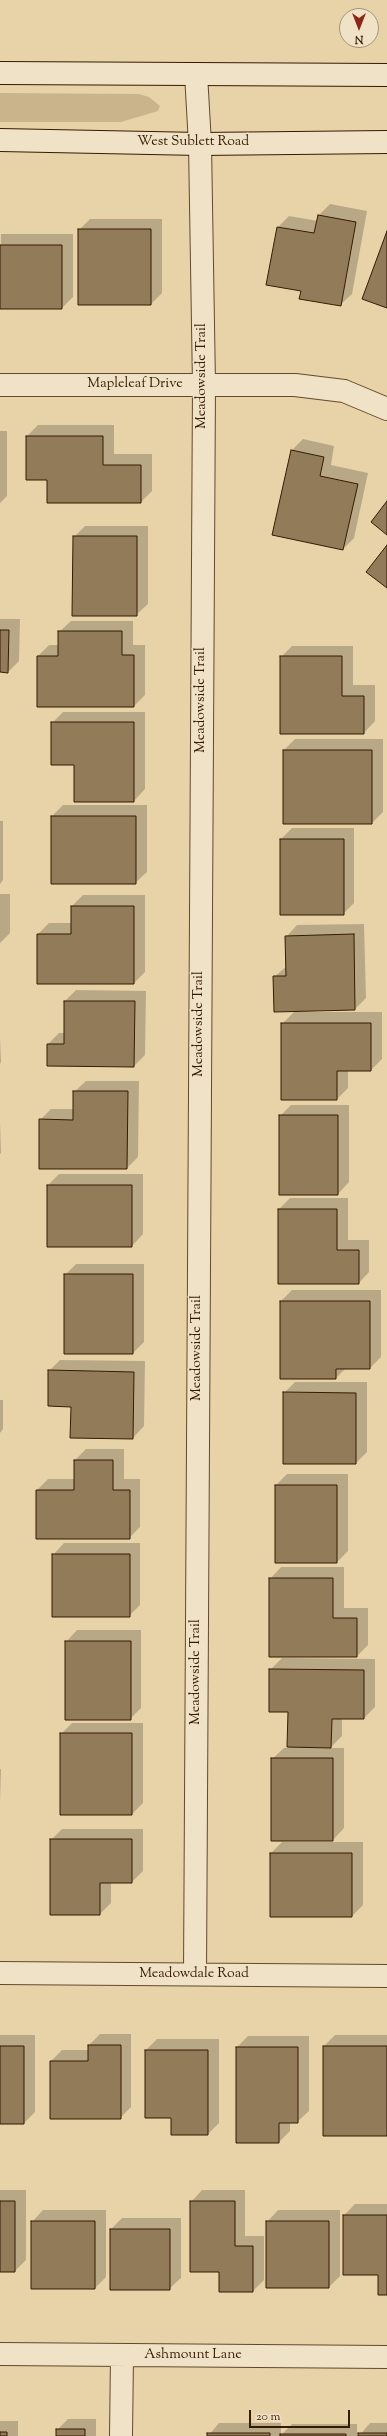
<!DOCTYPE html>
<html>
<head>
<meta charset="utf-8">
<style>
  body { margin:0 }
  #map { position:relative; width:387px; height:2436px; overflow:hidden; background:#e8d3a8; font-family:"Sorts Mill Goudy",serif }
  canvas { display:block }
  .north { position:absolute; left:339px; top:8px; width:40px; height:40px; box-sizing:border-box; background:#f0e2c6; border:1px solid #a59278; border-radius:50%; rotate:180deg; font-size:11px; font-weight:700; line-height:16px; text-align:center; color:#351b02 }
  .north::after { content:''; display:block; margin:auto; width:14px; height:18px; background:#8f2418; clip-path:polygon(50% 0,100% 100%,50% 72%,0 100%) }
  .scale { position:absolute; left:249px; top:2410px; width:101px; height:18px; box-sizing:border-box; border:2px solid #351b02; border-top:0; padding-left:5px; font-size:12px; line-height:14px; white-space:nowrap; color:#351b02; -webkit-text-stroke:3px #f0e2c6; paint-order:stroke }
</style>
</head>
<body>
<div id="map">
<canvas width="387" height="2436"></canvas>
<div class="north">N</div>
<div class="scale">20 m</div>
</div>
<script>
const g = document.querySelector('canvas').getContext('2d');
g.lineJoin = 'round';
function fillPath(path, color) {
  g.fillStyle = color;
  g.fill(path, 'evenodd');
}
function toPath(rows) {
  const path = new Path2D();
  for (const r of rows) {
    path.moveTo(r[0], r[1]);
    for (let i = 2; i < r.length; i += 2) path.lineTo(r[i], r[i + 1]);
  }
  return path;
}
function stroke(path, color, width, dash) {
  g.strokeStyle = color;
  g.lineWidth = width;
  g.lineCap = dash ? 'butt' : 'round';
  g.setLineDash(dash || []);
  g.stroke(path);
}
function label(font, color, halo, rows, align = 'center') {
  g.font = font + ' "Sorts Mill Goudy",serif';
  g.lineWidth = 3;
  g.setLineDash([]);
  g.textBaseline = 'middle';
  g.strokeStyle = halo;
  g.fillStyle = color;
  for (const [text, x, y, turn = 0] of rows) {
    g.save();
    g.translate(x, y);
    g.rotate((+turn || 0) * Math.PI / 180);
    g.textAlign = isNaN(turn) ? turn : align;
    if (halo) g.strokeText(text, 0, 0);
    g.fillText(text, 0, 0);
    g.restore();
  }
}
const green = toPath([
  [0,93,139,94,149,97,160,106,158,111,121,122,0,122]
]);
const shadow = toPath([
  [330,204,367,211,352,294,340,305,302,291,267,284,278,227,289,216,318,221,319,215],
  [90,219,162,219,162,293,151,304,79,230],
  [1,234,73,234,73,297,62,308,0,308],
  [38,425,114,425,114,454,152,454,152,491,141,502,48,479,27,436],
  [0,431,7,431,7,496,0,503],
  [303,439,334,446,331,465,368,473,354,538,343,549,292,450],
  [85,526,148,526,148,604,136,615,74,537],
  [0,619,20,619,19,661,8,672,0,671],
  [71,621,133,621,133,645,145,645,145,695,134,706,38,656,49,645,59,645,59,632],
  [292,646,353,646,353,685,375,685,375,721,364,733,281,657],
  [63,712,145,712,145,789,134,801,75,764,52,723],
  [295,739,383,739,383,812,372,823,284,823,284,750],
  [63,805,147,805,147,872,135,883,52,883,52,816],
  [0,821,3,821,3,880,0,884],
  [292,828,354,828,354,903,343,914,281,839],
  [0,894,10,894,10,933,0,943],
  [83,895,145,895,145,972,134,983,38,934,49,923,72,923,72,906],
  [364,924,366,998,355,1009,297,1011,297,1012,382,1012,382,1059,371,1070,348,1070,348,1088,337,1099,282,1024,295,1011,274,977,287,966,286,937,297,925],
  [76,990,146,991,145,1055,134,1066,48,1044,59,1033,65,1033,65,1001],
  [0,1037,1,1062,0,1064],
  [86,1081,139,1081,138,1157,127,1168,40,1120,51,1109,74,1109,74,1092],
  [291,1105,349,1105,349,1182,338,1194,280,1194,280,1116],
  [0,1121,1,1153,0,1154],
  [59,1174,143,1174,143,1234,132,1246,48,1246,48,1185],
  [290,1198,348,1198,348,1240,369,1240,369,1272,358,1284,279,1284,279,1209],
  [76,1264,144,1264,144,1342,133,1353,65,1353,65,1275],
  [292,1290,381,1290,381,1357,370,1368,346,1368,336,1378,281,1301],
  [60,1360,145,1361,144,1426,133,1438,71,1437,72,1406,49,1371],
  [295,1382,367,1382,367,1452,356,1463,284,1393],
  [0,1400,3,1400,3,1429,0,1433],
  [86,1449,124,1449,124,1479,140,1479,140,1527,129,1538,37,1490,48,1479,75,1479,75,1460],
  [287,1474,348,1474,348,1551,337,1562,276,1485],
  [64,1543,140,1543,140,1605,129,1616,53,1555],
  [281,1567,344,1567,344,1608,368,1608,368,1645,357,1656,270,1579],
  [77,1630,141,1630,141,1708,130,1719,66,1642],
  [282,1658,375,1659,375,1707,364,1718,342,1718,342,1736,330,1748,344,1748,344,1828,333,1840,272,1759,284,1748,288,1748,289,1711,270,1670],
  [72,1723,143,1723,143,1803,132,1814,61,1734],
  [0,1769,1,1769,0,1803],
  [62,1829,143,1829,143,1871,132,1882,111,1882,111,1903,100,1914,51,1840],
  [282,1842,363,1842,363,1905,352,1916,271,1853],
  [100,2034,131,2034,131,2107,120,2118,51,2061,62,2050,89,2050,89,2045],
  [0,2035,35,2035,35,2112,24,2123,0,2123],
  [335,2035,387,2035,387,2135,324,2046],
  [248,2036,309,2036,309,2111,297,2122,290,2122,290,2131,279,2142,237,2047],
  [157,2039,219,2039,219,2123,208,2134,172,2117,146,2050],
  [0,2190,26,2190,26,2260,15,2271,0,2271],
  [202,2190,245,2190,245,2236,264,2236,264,2280,253,2291,220,2291,220,2271,191,2202],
  [355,2204,387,2204,387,2294,379,2274,344,2215],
  [43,2210,106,2210,106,2277,95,2288,32,2222],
  [278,2210,340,2210,340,2276,329,2287,267,2287,267,2222],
  [122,2218,181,2218,181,2278,169,2289,111,2229],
  [68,2419,96,2419,96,2436,57,2436,57,2430],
  [0,2421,18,2421,18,2436,0,2436],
  [219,2423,281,2423,281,2435,292,2424,357,2424,357,2436,208,2436],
  [370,2423,387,2423,387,2436,359,2436]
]);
const building = toPath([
  [318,215,356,222,341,306,299,299,301,291,266,285,277,227,314,233,318,215],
  [78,229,151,229,151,305,78,305,78,229],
  [387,231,387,308,362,299,387,231],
  [0,245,62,245,62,309,0,309,0,245],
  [26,436,103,436,103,465,141,465,141,503,47,503,47,480,26,480,26,436],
  [291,450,324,457,320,476,358,484,343,550,272,535,291,450],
  [387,501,387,535,371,522,387,501],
  [73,536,137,536,137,616,72,616,73,536],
  [387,545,387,588,366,572,387,545],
  [0,630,9,630,8,673,0,672,0,630],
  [58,631,122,631,122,655,134,655,134,707,37,707,37,656,58,656,58,631],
  [280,656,342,656,342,696,364,696,364,734,280,734,280,656],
  [51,722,134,722,134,802,74,802,74,765,51,765,51,722],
  [283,750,372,750,372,824,283,824,283,750],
  [51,816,136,816,136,884,51,884,51,816],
  [280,839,344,839,344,915,280,915,280,839],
  [71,906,134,906,134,984,37,984,37,934,71,934,71,906],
  [354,934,355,1010,274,1012,273,976,286,976,285,936,354,934],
  [64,1001,135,1001,134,1067,47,1066,47,1044,64,1044,64,1001],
  [281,1023,371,1023,371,1071,337,1071,337,1100,281,1100,281,1023],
  [73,1091,128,1091,127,1169,39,1169,39,1119,73,1120,73,1091],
  [279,1115,338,1115,338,1195,279,1195,279,1115],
  [47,1185,132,1185,132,1247,47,1247,47,1185],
  [278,1209,337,1209,337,1250,359,1250,359,1284,278,1284,278,1209],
  [64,1274,133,1274,133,1354,64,1354,64,1274],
  [280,1301,370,1301,370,1369,336,1369,336,1379,280,1379,280,1301],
  [48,1370,134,1372,133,1439,70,1438,71,1407,48,1406,48,1370],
  [283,1392,356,1393,356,1464,283,1464,283,1392],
  [74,1460,113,1460,113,1490,130,1490,130,1539,36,1539,36,1490,74,1490,74,1460],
  [275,1485,337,1485,337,1563,275,1563,275,1485],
  [52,1554,130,1554,130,1617,52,1617,52,1554],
  [269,1578,333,1578,333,1618,357,1618,357,1657,269,1657,269,1578],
  [65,1641,131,1641,131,1720,65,1720,65,1641],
  [269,1669,364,1670,364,1719,332,1719,331,1748,287,1747,288,1712,269,1712,269,1669],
  [60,1733,132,1733,132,1815,60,1815,60,1733],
  [271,1758,333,1758,333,1841,271,1841,271,1758],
  [50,1839,132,1839,132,1883,100,1883,100,1915,50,1915,50,1839],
  [270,1853,352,1853,352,1917,270,1917,270,1853],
  [88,2045,121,2045,121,2119,50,2119,50,2061,88,2061,88,2045],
  [0,2046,24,2046,24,2124,0,2124,0,2046],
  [323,2046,387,2046,387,2136,323,2136,323,2046],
  [236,2047,298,2047,298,2123,279,2123,279,2143,236,2143,236,2047],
  [145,2050,208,2050,208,2135,171,2135,171,2118,145,2118,145,2050],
  [0,2201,15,2201,15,2272,0,2272,0,2201],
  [190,2201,235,2201,235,2246,253,2246,253,2292,219,2292,219,2272,190,2272,190,2201],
  [343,2215,387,2215,387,2295,378,2295,378,2275,343,2275,343,2215],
  [31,2221,95,2221,95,2289,31,2289,31,2221],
  [266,2221,329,2221,329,2288,266,2288,266,2221],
  [110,2229,170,2229,170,2290,110,2290,110,2229],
  [56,2429,85,2429,85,2436,56,2436,56,2429],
  [0,2432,7,2432,7,2436,0,2436,0,2432],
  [207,2433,270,2433,270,2436,207,2436,207,2433],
  [358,2433,387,2433,387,2436,358,2436,358,2433],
  [280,2434,346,2434,346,2436,280,2436,280,2434]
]);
const minor = toPath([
  [0,385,295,385,344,391,387,409],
  [0,1973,387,1976],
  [195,1974,204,385,200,144,196,74],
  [0,2354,387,2357],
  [121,2436,122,2355]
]);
const secondary = toPath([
  [0,73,387,75],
  [0,140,200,144,387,142]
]);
const streetNames = [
  ["West Sublett Road",193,143],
  ["Meadowside Trail",203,376,-90],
  ["Mapleleaf Drive",135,385],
  ["Meadowside Trail",202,700,-90],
  ["Meadowside Trail",200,1024,-90],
  ["Meadowside Trail",198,1348,-90],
  ["Meadowside Trail",197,1672,-90],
  ["Meadowdale Road",194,1975],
  ["Ashmount Lane",193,2356]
];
fillPath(green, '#cab48c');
fillPath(shadow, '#0003');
fillPath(building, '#927b58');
stroke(building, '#351b02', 1);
stroke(minor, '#62492c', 24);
stroke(secondary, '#351b02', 24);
stroke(minor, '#f0e2c6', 22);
stroke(secondary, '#f0e2c6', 22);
label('14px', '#351b02', '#f0e2c6', streetNames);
</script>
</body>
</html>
